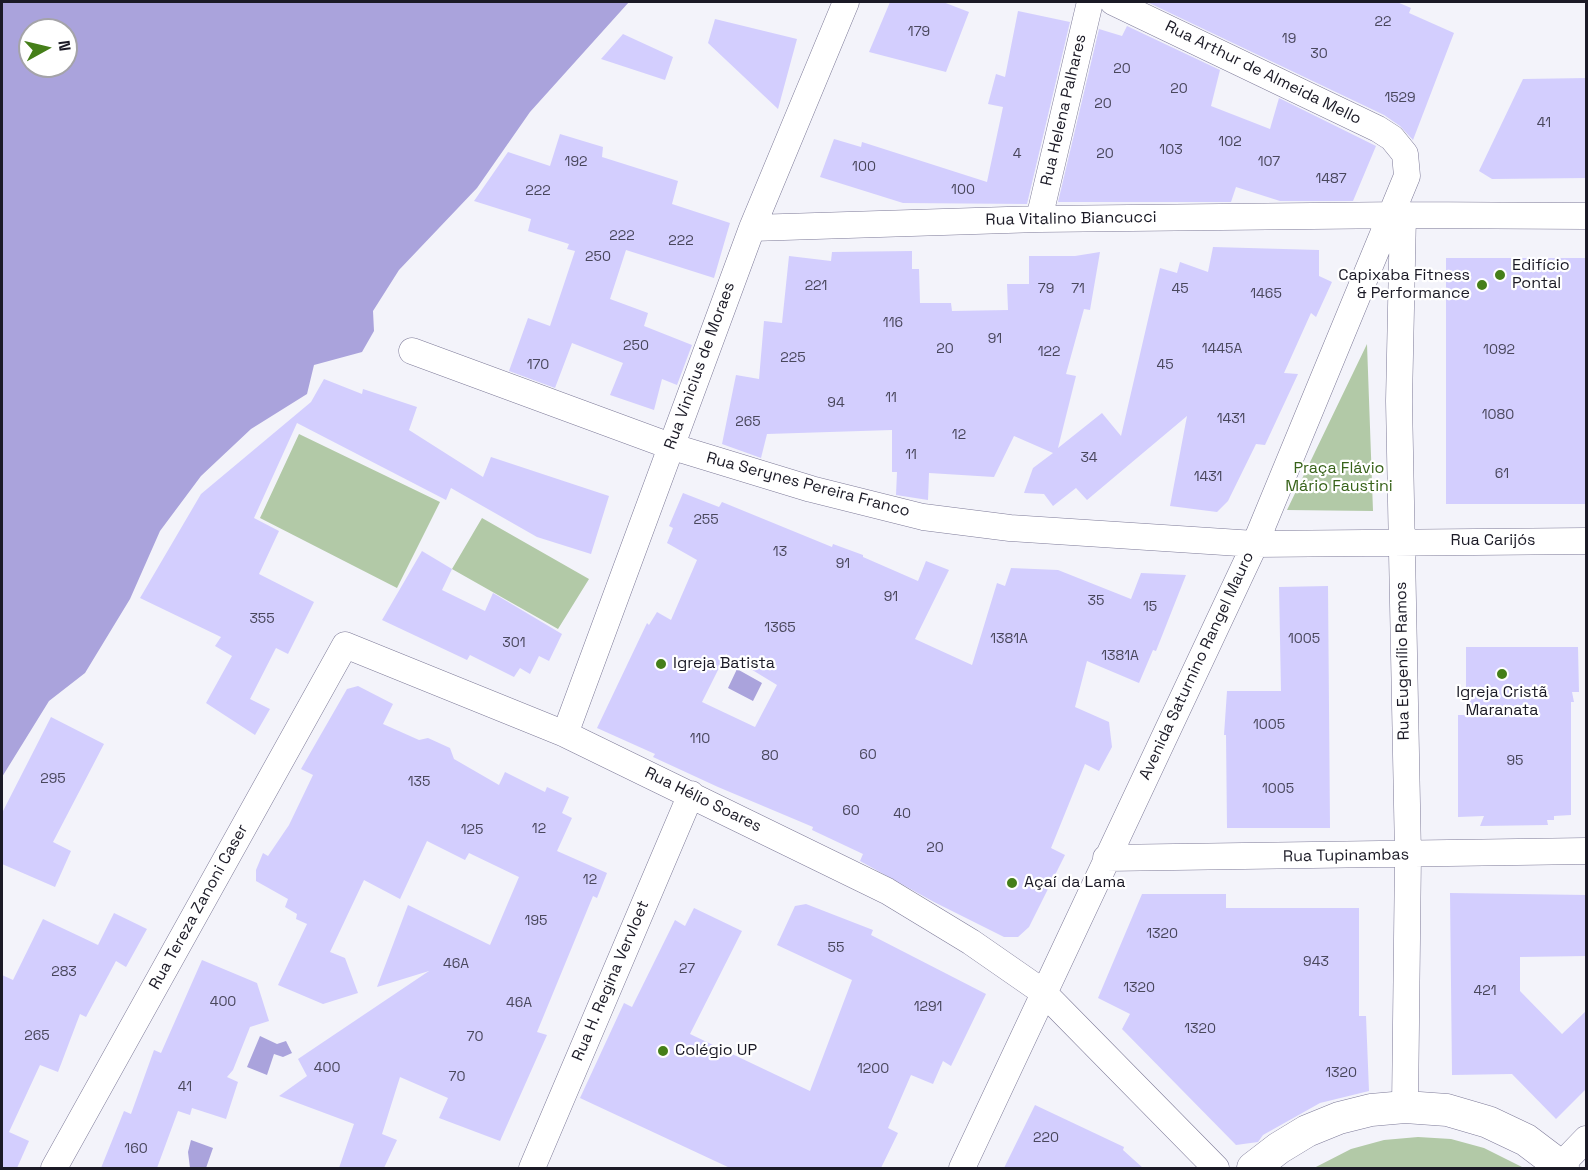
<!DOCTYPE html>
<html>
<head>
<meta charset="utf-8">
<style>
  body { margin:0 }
  #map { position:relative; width:1588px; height:1170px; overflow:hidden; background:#f3f3fa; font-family:"Space Grotesk",sans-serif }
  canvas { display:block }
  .frame { position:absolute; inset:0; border:3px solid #1b1a26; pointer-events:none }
  .north { position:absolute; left:18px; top:18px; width:60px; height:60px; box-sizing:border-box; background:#fff; border:2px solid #a4a3a8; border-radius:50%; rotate:82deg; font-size:16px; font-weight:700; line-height:24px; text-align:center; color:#1b1a26 }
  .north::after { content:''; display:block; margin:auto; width:21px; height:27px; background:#457f19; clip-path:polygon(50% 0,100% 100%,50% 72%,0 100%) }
</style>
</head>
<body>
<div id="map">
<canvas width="1588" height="1170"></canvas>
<div class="frame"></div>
<div class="north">N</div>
</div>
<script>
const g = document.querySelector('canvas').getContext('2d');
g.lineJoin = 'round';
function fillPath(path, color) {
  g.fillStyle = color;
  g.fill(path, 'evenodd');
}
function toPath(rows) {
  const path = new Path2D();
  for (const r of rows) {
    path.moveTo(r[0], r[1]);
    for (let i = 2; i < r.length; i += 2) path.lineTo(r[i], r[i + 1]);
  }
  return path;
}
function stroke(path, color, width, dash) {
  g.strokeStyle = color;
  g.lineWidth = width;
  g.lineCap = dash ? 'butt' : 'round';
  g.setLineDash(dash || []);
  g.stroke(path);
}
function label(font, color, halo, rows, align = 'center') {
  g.font = font + ' "Space Grotesk",sans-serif';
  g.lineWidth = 4.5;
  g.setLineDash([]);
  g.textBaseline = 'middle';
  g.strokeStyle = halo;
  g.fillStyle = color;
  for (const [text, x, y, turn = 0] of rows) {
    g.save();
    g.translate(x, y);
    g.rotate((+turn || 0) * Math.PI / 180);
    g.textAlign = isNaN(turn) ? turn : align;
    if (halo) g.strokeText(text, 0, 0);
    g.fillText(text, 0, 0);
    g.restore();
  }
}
const green = toPath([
  [1367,344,1373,511,1287,510],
  [299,434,440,502,397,588,260,518],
  [482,518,589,579,558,629,452,569],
  [1418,1137,1451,1139,1484,1148,1524,1168,1314,1168,1351,1149,1384,1140]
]);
const water = toPath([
  [2,2,629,2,530,112,477,188,399,270,373,311,374,331,362,352,314,365,307,394,251,429,201,476,160,531,130,599,85,673,49,701,2,777],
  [30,30,66,30,66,66,30,66],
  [737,669,762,683,753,701,728,688],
  [260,1036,277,1044,286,1041,292,1053,283,1057,274,1054,267,1075,247,1067],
  [191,1140,213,1148,206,1168,190,1168,188,1152]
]);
const building = toPath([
  [890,2,943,2,969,12,946,72,869,52],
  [1147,2,1397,2,1411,8,1409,13,1454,33,1413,140,1400,126,1384,115],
  [1018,11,1070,22,1027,204,903,203,820,177,834,139,861,147,862,142,987,182,1003,107,988,104,996,74,1005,77],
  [715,19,797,39,778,109,708,43],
  [1127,26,1220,70,1211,106,1270,129,1279,98,1376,146,1353,201,1280,201,1236,187,1231,202,1058,202,1099,29,1122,36],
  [623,34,673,57,665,80,601,59],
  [1587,78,1587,178,1492,179,1479,171,1523,79],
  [560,134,603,147,602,157,678,181,672,204,730,223,714,278,626,250,610,299,648,313,644,326,692,345,677,385,662,379,654,410,610,395,623,363,572,343,555,388,509,371,528,318,550,326,575,251,567,249,569,244,528,231,531,219,474,201,508,152,550,166],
  [1213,247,1319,250,1319,276,1332,282,1316,317,1311,313,1284,373,1298,374,1265,445,1256,444,1228,501,1217,512,1170,506,1187,416,1087,500,1076,488,1053,506,1044,494,1024,493,1033,468,1053,453,1014,436,994,477,929,473,928,500,896,495,897,472,892,472,892,430,767,434,761,458,722,444,736,375,759,379,764,321,782,323,789,256,831,261,832,252,912,251,912,269,919,269,920,303,951,303,952,311,1008,310,1007,284,1029,284,1029,256,1075,256,1100,252,1090,310,1084,309,1066,374,1076,376,1058,448,1102,413,1121,436,1160,268,1177,273,1180,262,1208,272],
  [1446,258,1587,258,1587,504,1446,504],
  [324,379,362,394,363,389,417,407,409,430,483,477,491,457,609,496,591,554,537,537,451,488,446,500,297,423,254,518,279,531,259,574,314,602,288,654,276,648,250,699,270,709,255,735,206,703,232,656,215,646,221,637,140,598,201,494,311,402],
  [683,493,719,507,722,502,832,547,833,544,863,555,863,557,918,581,926,561,949,570,915,639,972,665,997,583,1005,586,1011,568,1058,570,1131,599,1141,573,1186,575,1156,651,1153,650,1139,683,1087,661,1075,707,1109,722,1112,747,1099,771,1085,764,1051,848,1065,855,1029,927,1018,937,1004,937,934,902,860,861,863,854,812,830,813,827,718,787,653,757,655,754,597,728,647,623,649,625,657,612,671,620,697,560,667,543,673,528,669,526],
  [726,654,777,685,755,727,702,702],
  [422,551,452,569,442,590,485,611,493,593,562,634,549,661,539,656,530,674,520,668,514,677,470,655,467,660,382,620],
  [1328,586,1330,828,1227,828,1226,735,1224,735,1227,691,1281,691,1279,587],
  [1466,647,1578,647,1579,692,1572,692,1574,702,1571,702,1571,815,1554,816,1554,820,1547,820,1548,825,1480,826,1484,816,1458,817,1458,715,1466,715],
  [358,686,393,704,383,724,419,740,428,738,450,748,454,759,499,785,505,772,545,792,547,787,569,797,562,813,572,818,557,851,607,873,597,898,593,896,537,1032,547,1035,500,1141,439,1118,448,1098,400,1077,382,1134,397,1140,384,1168,339,1168,354,1124,279,1096,307,1076,298,1059,429,971,377,987,408,905,490,945,519,877,469,853,465,860,427,841,400,899,364,880,330,952,345,958,358,993,323,1004,278,985,307,924,296,919,297,914,285,907,288,899,256,881,256,870,263,853,268,856,289,825,313,775,301,769,347,689],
  [51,717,104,744,53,842,71,851,55,887,2,864,2,813],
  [1450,893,1587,895,1587,956,1520,957,1520,991,1562,1034,1587,1010,1587,1088,1556,1119,1512,1074,1452,1075],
  [1142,894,1226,894,1226,908,1359,908,1359,1016,1366,1016,1369,1091,1320,1103,1263,1135,1258,1142,1236,1145,1122,1029,1130,1014,1098,998],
  [806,904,873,930,871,935,986,994,951,1066,943,1061,933,1084,911,1075,888,1128,898,1133,881,1168,730,1168,580,1098,624,1003,632,1007,675,920,685,926,694,908,742,931,690,1034,810,1091,852,980,777,945,795,906],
  [114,913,147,929,126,967,116,961,86,1017,80,1014,58,1072,40,1065,9,1132,29,1141,17,1168,2,1168,2,975,13,980,43,919,98,945],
  [202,960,257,983,269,1021,250,1027,233,1070,227,1077,238,1082,226,1119,192,1108,190,1115,178,1111,157,1168,101,1168,124,1111,131,1114,154,1050,161,1053],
  [1035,1105,1124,1147,1123,1150,1143,1168,1004,1168]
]);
const minor = toPath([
  [1403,215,1399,401,1408,855,1405,1107],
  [1039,219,1090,2],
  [752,228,1039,219,1403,215,1586,216],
  [412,351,670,446,811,489,923,517,1010,528,1255,544,1586,541],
  [565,734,752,228,846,2],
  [1106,858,1586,851],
  [1560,1166,1586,1139],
  [54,1168,345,645,565,734,887,891,971,942,1043,992,1216,1168],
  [532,1168,691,794],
  [962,1168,1255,544,1407,176,1405,154,1392,138,1378,129,1113,2]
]);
const tertiary = toPath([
  [1253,1168,1279,1148,1307,1131,1339,1118,1371,1110,1405,1107,1447,1110,1488,1122,1526,1140,1563,1168]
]);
const markers = [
  [1500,275,6,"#457f19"],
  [1482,285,6,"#457f19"],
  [661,664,6,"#457f19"],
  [1502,674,6,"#457f19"],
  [1012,883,6,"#457f19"],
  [663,1051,6,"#457f19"]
];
const numberNames = [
  ["22",1383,22],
  ["179",919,32],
  ["19",1289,39],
  ["30",1319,54],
  ["20",1122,69],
  ["20",1179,89],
  ["1529",1400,98],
  ["20",1103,104],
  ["41",1544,123],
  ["102",1230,142],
  ["103",1171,150],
  ["4",1017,154],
  ["20",1105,154],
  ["192",576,162],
  ["107",1269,162],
  ["100",864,167],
  ["1487",1331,179],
  ["100",963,190],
  ["222",538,191],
  ["222",622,236],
  ["222",681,241],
  ["250",598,257],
  ["221",816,286],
  ["79",1046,289],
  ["71",1078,289],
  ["45",1180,289],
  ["1465",1266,294],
  ["116",893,323],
  ["91",995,339],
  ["250",636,346],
  ["20",945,349],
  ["1445A",1222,349],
  ["1092",1499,350],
  ["122",1049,352],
  ["225",793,358],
  ["170",538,365],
  ["45",1165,365],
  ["11",891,398],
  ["94",836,403],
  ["1080",1498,415],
  ["1431",1231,419],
  ["265",748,422],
  ["12",959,435],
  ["11",911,455],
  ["34",1089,458],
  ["61",1502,474],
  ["1431",1208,477],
  ["255",706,520],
  ["13",780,552],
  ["91",843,564],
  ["91",891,597],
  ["35",1096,601],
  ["15",1150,607],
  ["355",262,619],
  ["1365",780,628],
  ["1381A",1009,639],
  ["1005",1304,639],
  ["301",514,643],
  ["1381A",1120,656],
  ["1005",1269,725],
  ["110",700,739],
  ["60",868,755],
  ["80",770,756],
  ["95",1515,761],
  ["295",53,779],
  ["135",419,782],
  ["1005",1278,789],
  ["60",851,811],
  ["40",902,814],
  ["12",539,829],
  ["125",472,830],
  ["20",935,848],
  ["12",590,880],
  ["195",536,921],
  ["1320",1162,934],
  ["55",836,948],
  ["943",1316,962],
  ["46A",456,964],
  ["27",687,969],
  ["283",64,972],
  ["1320",1139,988],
  ["421",1485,991],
  ["400",223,1002],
  ["46A",519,1003],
  ["1291",928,1007],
  ["1320",1200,1029],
  ["265",37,1036],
  ["70",475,1037],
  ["400",327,1068],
  ["1200",873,1069],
  ["1320",1341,1073],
  ["70",457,1077],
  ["41",185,1087],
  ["220",1046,1138],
  ["160",136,1149]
];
const streetNames = [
  ["Rua Arthur de Almeida Mello",1263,73,26],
  ["Rua Helena Palhares",1064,110,-77],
  ["Rua Vitalino Biancucci",1071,219,-1],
  ["Rua Vinicius de Moraes",700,366,-70],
  ["Rua Serynes Pereira Franco",808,485,15],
  ["Rua Carijós",1493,541],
  ["Rua Eugenílio Ramos",1403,661,-91],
  ["Avenida Saturnino Rangel Mauro",1197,666,-65],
  ["Rua Hélio Soares",703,800,26],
  ["Rua Tupinambas",1346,856,-1],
  ["Rua Tereza Zanoni Caser",199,907,-61],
  ["Rua H. Regina Vervloet",611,981,-67]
];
const poiNames = [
  ["Edifício",1512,266],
  ["Pontal",1512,284],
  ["Capixaba Fitness",1470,276,"right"],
  ["& Performance",1470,294,"right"],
  ["Igreja Batista",673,664],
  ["Igreja Cristã",1502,693,"center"],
  ["Maranata",1502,711,"center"],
  ["Açaí da Lama",1024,883],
  ["Colégio UP",675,1051]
];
const parkNames = [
  ["Praça Flávio",1339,469],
  ["Mário Faustini",1339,487]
];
fillPath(green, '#b2c9a7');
fillPath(water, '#aaa3dc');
fillPath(building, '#d3cefe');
stroke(minor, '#7d7a98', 27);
stroke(tertiary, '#7d7a98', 33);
stroke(minor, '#fff', 26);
stroke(tertiary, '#fff', 32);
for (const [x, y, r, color] of markers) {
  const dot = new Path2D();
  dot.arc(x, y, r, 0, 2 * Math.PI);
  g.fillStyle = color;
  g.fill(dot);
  stroke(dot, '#fff', 2);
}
label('14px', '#49475c', null, numberNames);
label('16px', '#1b1a26', '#fff', streetNames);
label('16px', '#1b1a26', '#fff', poiNames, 'left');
label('16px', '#376219', '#fff', parkNames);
</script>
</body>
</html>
